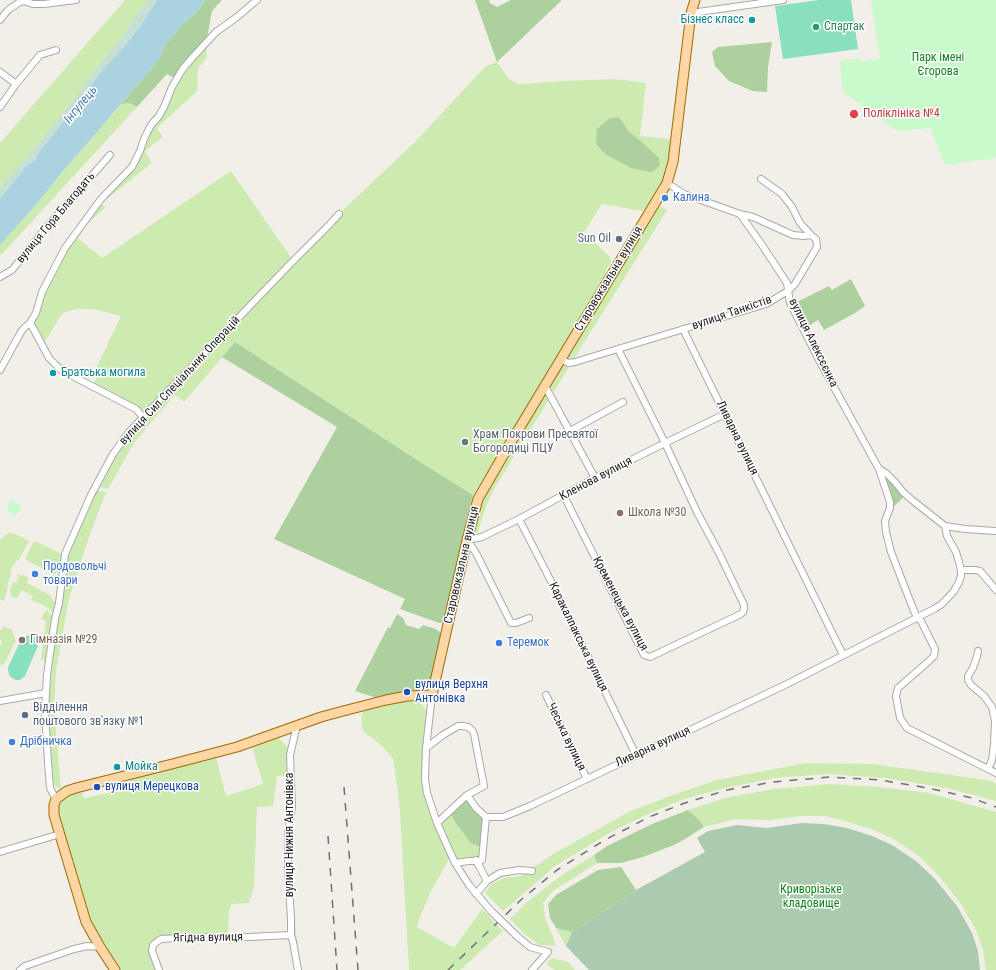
<!DOCTYPE html>
<html>
<head>
<meta charset="utf-8">
<style>
  body { margin:0 }
  canvas { display:block; background:#f2efe9 }
</style>
</head>
<body>
<canvas width="996" height="970"></canvas>
<script>
const g = document.querySelector('canvas').getContext('2d');
g.lineJoin = 'round';
function fillPath(path, color) {
  g.fillStyle = color;
  g.fill(path, 'evenodd');
}
function toPath(rows) {
  const path = new Path2D();
  for (const r of rows) {
    path.moveTo(r[0], r[1]);
    for (let i = 2; i < r.length; i += 2) path.lineTo(r[i], r[i + 1]);
  }
  return path;
}
function stroke(path, color, width, dash) {
  g.strokeStyle = color;
  g.lineWidth = width;
  g.lineCap = dash ? 'butt' : 'round';
  g.setLineDash(dash || []);
  g.stroke(path);
}
function label(font, color, halo, rows, align = 'center') {
  g.font = font + ' "Roboto Condensed",sans-serif';
  g.lineWidth = 3;
  g.setLineDash([]);
  g.textBaseline = 'middle';
  g.strokeStyle = halo;
  g.fillStyle = color;
  for (const [text, x, y, turn = 0] of rows) {
    g.save();
    g.translate(x, y);
    g.rotate((+turn || 0) * Math.PI / 180);
    g.textAlign = isNaN(turn) ? turn : align;
    if (halo) g.strokeText(text, 0, 0);
    g.fillText(text, 0, 0);
    g.restore();
  }
}
const grass = toPath([
  [125,0,149,0,137,14,124,34,94,71,83,89,29,155,0,187,0,143],
  [206,43,207,58,198,68,197,91,157,128,163,137,145,151,152,163,102,203,105,208,89,222,78,238,102,258,231,171,292,259,147,410,140,409,93,385,97,377,93,375,121,316,93,309,78,309,69,311,63,313,58,320,44,343,30,323,42,292,82,224,132,167,172,87],
  [497,62,508,78,518,84,565,81,615,79,646,83,640,136,670,139,669,162,665,176,649,206,645,208,643,211,602,204,584,232,610,257,611,262,606,270,606,276,533,399,473,495,428,467,235,342,184,402,175,395,153,420,134,443,108,489,97,486,114,455,131,433,339,214,416,141,486,66],
  [129,103,137,107,1,255,0,254,0,245,35,206,62,172,93,137,121,104],
  [658,205,667,210,573,360,568,359,567,357],
  [563,366,569,367,553,393,550,385,560,367],
  [546,393,550,398,494,489,486,506,478,532,475,532,473,530,479,504,542,395],
  [96,490,106,492,88,540,69,599,56,671,54,711,61,788,59,788,55,786,53,782,50,746,48,712,54,642,62,604,68,555],
  [10,533,15,534,29,541,20,558,15,563,11,569,11,574,8,583,7,592,4,601,0,600,0,540,5,535],
  [34,541,60,553,62,556,61,570,53,575,50,580,49,579,52,574,25,559],
  [18,574,22,576,23,575,29,578,27,583,48,594,54,601,56,604,54,614,48,608,41,604,31,600,33,596,22,590,17,598,12,597,11,595,10,590,13,582,16,583,19,577,17,576],
  [47,610,53,617,45,661,41,660,46,621,41,619,44,613],
  [3,626,12,630,16,640,5,663,0,666,0,647,2,641,0,640,0,631],
  [406,701,419,702,423,706,426,711,425,720,426,748,425,779,437,822,449,811,457,825,467,838,484,844,482,860,455,863,451,856,431,891,420,917,417,927,454,948,482,909,503,931,460,970,409,970,400,811,397,785,393,759,391,756,381,745,363,731,361,718,363,712,371,707],
  [277,738,282,741,288,747,288,776,277,776,273,806,257,807,254,887,249,903,232,904,229,911,228,936,161,938,152,944,157,970,119,970,88,920,58,811,58,807,61,800,68,795,82,791,84,798,131,789,130,779,216,758,226,796,263,784,252,747],
  [806,763,872,764,987,780,996,783,996,801,946,788,885,778,828,774,775,778,725,788,684,799,648,814,613,831,555,866,514,902,503,911,485,893,492,884,503,878,521,876,553,854,631,811,673,795,717,780],
  [828,784,879,787,929,793,996,812,996,970,986,970,983,950,976,930,961,904,938,875,919,856,895,840,874,830,848,822,825,816,802,816,769,820,736,819,704,827,701,822,688,810,729,797,775,789],
  [292,817,293,893,296,932,301,970,299,970,293,935,289,852],
  [594,855,597,863,553,891,543,903,546,921,554,939,555,946,539,945,527,936,510,919,527,902,562,875],
  [556,928,572,932,566,946],
  [552,958,568,962,575,970,555,970,546,964]
]);
const forest = toPath([
  [205,0,222,0,212,11,206,43,176,79,167,74,137,107,129,103,121,104,151,69,161,55,166,44,184,23,197,12],
  [475,0,489,0,490,3,497,7,511,0,562,0,497,62],
  [772,42,768,67,767,92,753,91,729,81,715,66,712,52,718,47],
  [618,117,622,121,628,131,642,142,659,158,660,165,654,171,650,172,631,168,605,154,597,145,596,139,597,129,610,118],
  [851,279,865,306,855,313,824,330,818,320,807,327,795,303,829,286,832,290],
  [235,342,428,467,473,495,462,538,444,622,439,623,400,609,405,599,274,539,337,427,222,357],
  [885,474,905,496,892,508,883,476],
  [397,614,403,618,406,625,419,629,423,625,436,629,442,634,431,680,428,688,423,691,418,691,413,690,404,691,395,695,377,698,355,691,388,627,390,628],
  [467,795,486,817,484,844,479,846,472,844,467,838,457,825,449,811],
  [688,810,701,822,704,827,685,839,674,845,643,857,621,863,597,863,594,855,607,846,652,824],
  [621,867,636,890,572,932,556,928,550,918,548,904,556,895,598,870]
]);
const wetland = toPath([
  [149,0,157,0,142,24,123,48,105,67,68,116,40,151,34,161,23,171,0,198,0,187,29,155,82,89,94,71,124,34,137,14]
]);
const cemetery = toPath([
  [802,823,824,824,847,828,872,836,892,845,916,861,935,879,957,906,972,933,978,951,980,970,589,970,566,946,572,932,636,890,705,852,697,838,708,831,737,825,767,828]
]);
const park = toPath([
  [871,0,996,0,996,158,945,165,930,128,897,131,843,92,840,61,859,58,860,62,880,59],
  [11,500,22,506,16,516,6,510]
]);
const pitch = toPath([
  [819,0,851,0,858,49,783,59,775,6],
  [29,635,33,635,36,638,38,641,38,646,25,676,20,680,16,680,12,678,9,675,8,670,8,667,21,640,23,638]
]);
const water = toPath([
  [157,0,205,0,197,12,184,23,166,44,161,55,151,69,125,99,93,137,62,172,35,206,0,245,0,198,23,171,24,168,34,161,36,158,40,151,68,116,105,67,123,48,142,24]
]);
const street = toPath([
  [691,13,783,0],
  [0,20,8,10,20,2,24,1,33,4,44,4,76,0],
  [0,72,16,84],
  [0,107,16,84,40,55,56,50],
  [761,179,782,194,792,207,800,223,811,235],
  [667,183,684,194,740,214,762,245,787,283,790,303,819,360,879,469,886,473,895,482,903,492,912,500,945,526,965,529,996,531],
  [0,277,12,270,44,230,110,155],
  [30,323,33,328,49,358,61,370,136,409,143,417],
  [683,329,843,655],
  [561,359,568,363,575,362,766,304,788,291,795,284,817,247,816,239,811,235,804,236,793,235,753,217,740,214],
  [0,370,21,332,25,327,30,323,36,313,42,292,65,248,101,199,132,167,140,151,144,139,151,125,159,116,164,107,172,87,182,70,192,58,216,32,237,17,257,0],
  [545,386,595,478],
  [570,431,623,402],
  [879,469,890,502,890,508,885,521,886,532,891,552,914,611,917,617,921,621,935,649,934,656,929,661,898,688,896,696,900,718,907,728,996,773],
  [564,496,644,655,650,657,741,614,743,612,744,608,744,605,719,553,697,512,665,443,618,349],
  [519,519,556,591,636,755],
  [961,570,975,570,980,571,996,590],
  [529,618,516,623,511,623,476,553,467,540,482,537,519,519,595,478,665,443,725,414],
  [978,651,977,656,973,668,968,676,968,680,971,685,984,696,992,707,995,721,994,744,992,760,988,769],
  [432,695,426,748,425,779,427,793,437,823,455,863,469,885,491,911],
  [546,695,587,779],
  [0,701,46,693],
  [297,725,290,755,292,807,288,833,288,871,291,919,291,935,293,942,298,970],
  [426,748,443,735,458,726,463,726,468,727,472,730,474,734,484,786,467,795,437,823],
  [467,795,476,808,486,817,503,817,530,806,787,684,934,609,942,604,954,591,959,582,961,576,961,570,959,562,956,552,947,536,945,526],
  [56,799,53,794,50,788,48,763,45,712,47,675,55,619,59,603,65,554,91,495,113,454,129,432,293,261,330,224,339,214],
  [0,852,60,834],
  [476,860,487,881],
  [455,863,469,861,480,861,482,860,486,817],
  [476,894,487,881,500,873,519,870,532,871],
  [518,937,530,947,548,952,532,970],
  [20,970,25,966,74,949,87,946,100,947],
  [159,970,152,951,153,945,158,941,161,939,197,937,228,938,291,935]
]);
const primary = toPath([
  [115,970,100,947,86,922,54,815,54,805,56,799,67,791,76,788,172,764,237,747,321,717,347,710,386,700,407,696,432,695,467,540,478,499,508,447,667,183,673,162,691,13,695,0]
]);
const rail = toPath([
  [344,787,358,970],
  [328,836,337,970],
  [448,970,522,899,557,870,603,841,649,817,685,803,727,790,773,782,830,777,880,780,928,788,972,798,996,807]
]);
const streetBridge = toPath([
  [491,911,518,937]
]);
const markers = [
  [752,20,4,"#0f9aa8"],
  [816,27,4,"#2e9e5b"],
  [854,114,5,"#e0444e"],
  [665,198,4,"#3f7fe0"],
  [619,239,4,"#5c6f8a"],
  [53,373,4,"#0f9aa8"],
  [465,442,4,"#6b7280"],
  [620,513,4,"#8d6e63"],
  [35,574,4,"#3f7fe0"],
  [22,640,4,"#8d6e63"],
  [499,643,4,"#3f7fe0"],
  [407,692,4,"#1a4fb4"],
  [25,715,4,"#5c6f8a"],
  [12,742,4,"#3f7fe0"],
  [117,767,4,"#0f9aa8"],
  [97,787,4,"#1a4fb4"]
];
const cultureNames = [
  ["Бізнес класс",744,20,"right"],
  ["Братська могила",61,373],
  ["Мойка",125,767]
];
const leisureNames = [
  ["Спартак",824,27]
];
const parkNames = [
  ["Парк імені",938,58],
  ["Єгорова",938,72],
  ["Криворізьке",811,890],
  ["кладовище",811,904]
];
const healthNames = [
  ["Поліклініка №4",863,114]
];
const shopNames = [
  ["Калина",673,198],
  ["Продовольчі",43,567],
  ["товари",43,581],
  ["Теремок",507,643],
  ["Дрібничка",20,742]
];
const streetNames = [
  ["вулиця Гора Благодать",56,218,-50],
  ["Старовокзальна вулиця",609,279,-59],
  ["вулиця Танкістів",732,313,-19],
  ["вулиця Алексєєнка",813,343,64],
  ["вулиця Сил Спеціальних Операцій",180,381,-47],
  ["Ливарна вулиця",737,438,64],
  ["Кленова вулиця",596,479,-28],
  ["Старовокзальна вулиця",462,565,-77],
  ["Кременецька вулиця",620,604,62],
  ["Каракалпакська вулиця",578,637,64],
  ["Чеська вулиця",566,737,64],
  ["Ливарна вулиця",653,747,-25],
  ["вулиця Нижня Антонівка",290,835,-90],
  ["Ягідна вулиця",208,938,-1]
];
const serviceNames = [
  ["Sun Oil",611,239],
  ["Відділення",33,708,"left"],
  ["поштового зв'язку №1",33,722,"left"]
];
const worshipNames = [
  ["Храм Покрови Пресвятої",473,435],
  ["Богородиці ПЦУ",473,449]
];
const educationNames = [
  ["Школа №30",628,513],
  ["Гімназія №29",30,640]
];
const transitNames = [
  ["вулиця Верхня",415,685],
  ["Антонівка",415,699],
  ["вулиця Мерецкова",105,787]
];
const waterNames = [
  ["Інгулець",81,105,-51]
];
fillPath(grass, '#cdebb0');
fillPath(forest, '#add19e');
fillPath(wetland, '#c6e0d4');
fillPath(cemetery, '#aacbaf');
fillPath(park, '#c8facc');
fillPath(pitch, '#88e0be');
fillPath(water, '#aad3df');
stroke(street, '#a9a9a9', 8);
stroke(primary, '#a06b00', 11);
stroke(street, '#fff', 6);
stroke(primary, '#fcd6a4', 9);
stroke(rail, '#707070', 1.5, [8, 8]);
stroke(streetBridge, '#a9a9a9', 8, []);
stroke(streetBridge, '#fff', 6);
for (const [x, y, r, color] of markers) {
  const dot = new Path2D();
  dot.arc(x, y, r, 0, 2 * Math.PI);
  g.fillStyle = color;
  g.fill(dot);
  stroke(dot, '#fff', 1.5);
}
label('12px', '#0d838f', '#fff', cultureNames, 'left');
label('12px', '#27864d', '#fff', leisureNames, 'left');
label('12px', '#0c8416', '#fff', parkNames);
label('12px', '#be3a42', '#fff', healthNames, 'left');
label('12px', '#366cbe', '#fff', shopNames, 'left');
label('12px', '#222', '#fff', streetNames);
label('12px', '#4e5e75', '#fff', serviceNames, 'right');
label('12px', '#5b616d', '#fff', worshipNames, 'left');
label('12px', '#785e54', '#fff', educationNames, 'left');
label('12px', '#164399', '#fff', transitNames, 'left');
label('italic 13px', '#4a7aab', '#fff', waterNames);
</script>
</body>
</html>
